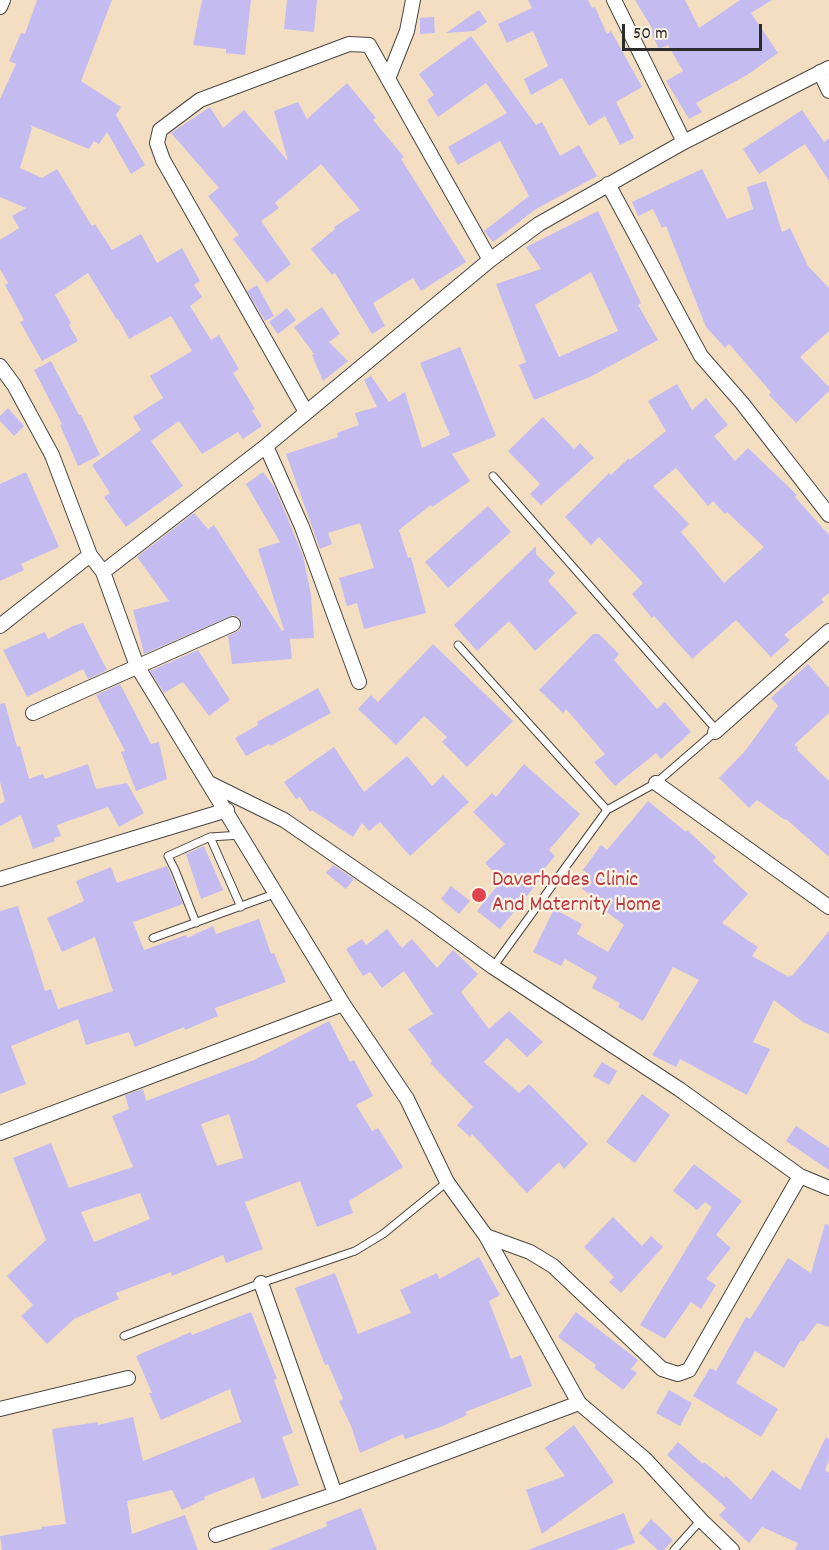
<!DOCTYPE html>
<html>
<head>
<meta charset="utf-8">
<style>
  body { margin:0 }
  #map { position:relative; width:829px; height:1550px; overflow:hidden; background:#f4dec1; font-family:Dekko,sans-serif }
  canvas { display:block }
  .scale { position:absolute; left:622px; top:24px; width:140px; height:27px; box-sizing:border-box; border:3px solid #2b2b2b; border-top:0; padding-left:8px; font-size:18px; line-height:21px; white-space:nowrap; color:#2b2b2b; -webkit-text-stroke:4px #fcf5e5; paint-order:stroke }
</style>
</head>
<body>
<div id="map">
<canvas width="829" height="1550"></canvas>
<div class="scale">50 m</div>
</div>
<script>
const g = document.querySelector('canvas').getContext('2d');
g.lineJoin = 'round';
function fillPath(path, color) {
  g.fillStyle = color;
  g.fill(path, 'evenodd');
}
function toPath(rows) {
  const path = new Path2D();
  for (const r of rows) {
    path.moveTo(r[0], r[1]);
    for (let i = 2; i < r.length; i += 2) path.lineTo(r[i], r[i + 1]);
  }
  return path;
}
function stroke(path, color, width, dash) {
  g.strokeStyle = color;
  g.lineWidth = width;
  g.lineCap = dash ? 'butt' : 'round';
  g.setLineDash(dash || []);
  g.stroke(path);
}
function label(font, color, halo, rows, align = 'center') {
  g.font = font + ' Dekko,sans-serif';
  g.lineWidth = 4.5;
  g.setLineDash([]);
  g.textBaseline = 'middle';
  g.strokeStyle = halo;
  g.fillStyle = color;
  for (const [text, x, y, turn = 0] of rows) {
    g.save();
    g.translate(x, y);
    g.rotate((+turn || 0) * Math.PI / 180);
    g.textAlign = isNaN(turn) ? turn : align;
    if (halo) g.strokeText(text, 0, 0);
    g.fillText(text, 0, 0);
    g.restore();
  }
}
const building = toPath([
  [37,0,112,0,81,81,121,107,116,115,145,165,131,174,107,132,99,144,94,141,89,149,30,125,32,128,20,168,42,178,57,169,92,226,95,224,112,250,141,234,157,263,182,248,200,281,194,285,202,297,190,306,211,340,219,335,239,369,233,373,255,409,252,411,262,426,243,439,238,432,202,454,179,421,151,441,183,486,126,527,104,497,110,493,92,465,141,430,133,417,163,398,150,376,192,351,171,316,129,339,118,319,117,320,88,273,55,295,71,323,69,325,78,341,42,361,20,322,24,320,5,285,8,283,0,269,0,240,19,228,12,216,26,208,0,197,0,99,16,64,9,61,21,33,25,34],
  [202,0,251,0,245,55,226,53,226,49,193,45],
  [287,0,317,0,314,32,284,29],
  [528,0,588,0,592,8,595,7,607,34,611,31,642,87,616,102,634,138,620,145,605,116,589,126,562,78,531,95,524,79,548,66,533,31,507,43,498,24,532,8],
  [635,0,685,0,699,28,740,0,772,0,751,13,778,53,747,75,696,103,702,112,689,119,666,81,683,71,668,45,659,49,650,31,653,30],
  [479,10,487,22,474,31,446,33],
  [434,17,435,33,420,34,420,18],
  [471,36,536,125,542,122,560,156,579,145,597,176,536,209,493,242,484,231,529,196,500,141,458,165,448,147,507,113,486,83,438,117,427,100,434,95,419,74],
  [347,83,376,118,373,120,404,157,401,159,466,262,421,291,413,278,373,303,385,326,372,334,335,273,332,275,311,249,335,229,334,227,360,210,321,164,275,203,279,208,261,221,291,264,267,283,233,239,239,235,208,196,219,188,171,133,210,107,223,128,244,110,288,161,274,111,298,102,307,119],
  [802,110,824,142,829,138,829,181,805,144,759,174,743,149],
  [702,169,727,219,753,209,747,187,766,181,782,232,790,228,808,266,829,288,829,331,800,357,829,387,829,391,796,423,769,395,771,392,729,344,725,348,706,327,666,226,662,228,653,209,638,216,632,202],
  [598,211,641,303,638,305,658,340,590,377,534,400,519,365,526,362,496,284,541,269,526,247],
  [591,272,618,331,559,357,535,305],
  [257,285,274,316,265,321,247,291],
  [322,307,340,334,329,342,348,361,323,381,312,355,314,354,294,327],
  [287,308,296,320,278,334,269,322],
  [460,347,496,436,452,454,470,481,432,507,431,505,399,530,408,558,411,557,426,613,364,629,357,603,347,606,339,578,374,568,360,523,328,533,332,544,320,549,286,454,338,437,337,433,359,425,355,413,377,407,364,380,371,376,389,402,405,392,422,448,450,435,420,363],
  [51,361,79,415,81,415,100,455,78,466,60,425,62,424,34,370],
  [677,384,692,410,706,398,728,425,714,436,735,461,748,448,797,495,795,497,829,535,829,593,821,599,824,602,784,635,790,640,771,657,736,620,692,659,654,616,652,618,632,594,643,583,599,537,591,545,565,517,609,473,611,475,629,458,630,460,666,431,648,401],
  [676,468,708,506,713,501,725,514,727,512,764,547,724,583,681,532,689,524,653,486],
  [8,408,24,426,14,436,0,421,0,416],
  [543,417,574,449,580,443,594,458,541,505,530,494,540,484,508,451],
  [26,472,59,547,21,564,24,570,0,581,0,484],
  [263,472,275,488,303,556,311,595,314,638,290,639,292,659,232,664,228,636,240,630,242,624,239,617,233,615,144,654,133,610,169,601,137,557,194,513,208,529,214,525,282,631,284,630,258,549,280,542,246,484],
  [488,506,511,532,448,588,425,562],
  [536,546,536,554,555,573,548,581,577,613,535,651,509,621,477,651,454,625],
  [83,623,107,670,88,679,83,669,27,697,3,650,45,632,48,639,73,626],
  [593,634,599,634,619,654,614,660,657,709,665,702,691,732,661,759,656,753,615,786,594,762,605,754,566,709,563,713,539,690],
  [433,644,513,721,467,767,442,742,447,737,424,716,396,745,358,709,371,695,378,702],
  [198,650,230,700,209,716,183,682,164,693,150,671],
  [808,664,829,688,829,713,794,745,798,747,797,750,829,781,829,857,786,819,785,820,757,800,749,808,719,778,745,751,778,706,771,698],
  [120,684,151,744,159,742,167,779,136,791,121,752,125,751,96,695],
  [318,688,331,713,270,746,269,744,246,756,235,738,258,725,257,722],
  [5,703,17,747,20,746,29,779,43,774,45,779,88,764,96,789,127,783,144,813,119,827,108,807,57,825,61,836,54,838,55,841,33,849,21,815,0,826,0,804,5,801,0,782,0,704],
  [334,747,364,792,407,756,432,786,443,775,469,802,410,856,380,822,369,831,362,823,353,837,312,810,310,812,300,797,296,799,284,782],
  [524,764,580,814,549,850,555,856,536,879,539,881,500,929,477,911,502,880,485,863,505,844,473,812,492,793,496,797],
  [648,801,686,832,687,830,716,857,713,861,748,894,722,923,758,947,752,956,789,977,790,975,792,976,829,931,829,1034,803,1022,774,1000,753,1042,770,1049,747,1095,680,1059,676,1067,652,1055,699,980,673,967,643,1021,618,1007,620,1003,592,988,597,977,565,959,561,966,533,952,554,909,582,924,577,934,608,952,624,925,596,904,599,900,582,889,591,876,583,870,601,845,607,850],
  [204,846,223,890,201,899,186,854],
  [333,865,354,879,346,889,326,873],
  [167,866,183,904,133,922,144,950,186,935,187,938,213,926,216,934,259,919,271,954,274,953,286,982,215,1008,218,1016,185,1030,184,1027,135,1047,129,1032,86,1045,78,1019,11,1046,26,1084,0,1094,0,911,18,906,45,991,51,989,58,1009,113,991,95,937,62,952,47,918,84,901,76,881,111,867,117,883],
  [451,886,470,901,459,914,441,899],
  [387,929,402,948,412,939,437,968,453,950,478,974,461,992,489,1029,509,1011,543,1042,527,1057,507,1038,484,1062,519,1093,529,1084,588,1144,564,1169,559,1162,527,1193,472,1134,470,1137,457,1125,473,1107,430,1063,432,1061,408,1029,433,1014,404,971,382,988,370,972,363,976,346,949,362,939,366,945],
  [329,1021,350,1062,354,1060,373,1096,356,1105,372,1131,378,1128,403,1167,349,1201,353,1213,317,1227,300,1181,245,1202,263,1249,226,1263,223,1255,172,1276,171,1272,116,1293,119,1299,74,1319,47,1344,21,1316,33,1305,7,1276,46,1240,13,1158,51,1143,69,1188,133,1167,112,1116,129,1109,125,1095,143,1089,146,1101,254,1060],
  [229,1114,243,1158,217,1166,201,1124],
  [140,1193,150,1219,94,1242,81,1212],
  [602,1062,617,1071,609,1085,593,1076],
  [642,1094,670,1115,635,1163,606,1142],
  [796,1126,829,1148,829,1170,786,1141],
  [694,1164,742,1201,716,1235,731,1248,706,1279,716,1285,701,1309,691,1302,665,1339,640,1325,712,1207,705,1202,697,1210,673,1191],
  [613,1217,642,1246,651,1236,663,1247,621,1293,609,1282,614,1277,584,1247],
  [825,1224,829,1225,829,1327,817,1323,803,1342,801,1340,784,1368,755,1351,736,1383,778,1409,761,1437,693,1396,710,1368,716,1371,746,1317,750,1319,788,1258,811,1273],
  [479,1257,500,1295,489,1301,511,1359,521,1355,532,1386,465,1412,467,1415,443,1426,405,1439,403,1434,360,1453,351,1426,339,1401,343,1399,328,1364,325,1365,295,1288,335,1273,358,1334,411,1313,400,1290,437,1273,439,1279],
  [251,1312,277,1379,274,1380,293,1433,282,1437,299,1485,262,1499,254,1477,204,1497,205,1499,182,1510,172,1490,127,1501,132,1534,185,1515,198,1550,2,1550,0,1536,42,1529,41,1527,66,1524,52,1429,98,1422,98,1425,133,1417,143,1461,241,1422,230,1389,161,1420,149,1393,152,1393,136,1356,191,1332,192,1335],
  [576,1312,638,1360,631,1369,637,1373,623,1390,594,1368,596,1365,558,1337],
  [669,1390,692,1403,680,1426,656,1413],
  [574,1425,614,1482,542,1534,526,1490,565,1476,545,1448],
  [826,1437,829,1439,829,1460,825,1470,829,1473,829,1550,795,1550,798,1543,762,1527,749,1543,719,1515,726,1508,667,1455,678,1442,703,1464,704,1462,724,1478,726,1476,751,1500,772,1470,800,1490],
  [361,1508,377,1550,268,1550,327,1526,326,1522],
  [624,1513,635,1543,615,1550,528,1550],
  [651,1519,673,1540,664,1550,658,1550,639,1533]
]);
const service = toPath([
  [458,645,607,810],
  [210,837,241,907],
  [196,923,175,870,168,856,210,837,241,835],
  [153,938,277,893],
  [493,967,607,810,656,783,715,732,713,726,493,476],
  [124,1336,261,1283,355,1251,383,1234,447,1182],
  [674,1550,701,1520]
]);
const minor = toPath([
  [614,0,684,142],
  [0,7,3,0],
  [820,72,829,91],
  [388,79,407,31,413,0],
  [608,184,701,356,742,403,829,515],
  [0,366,14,385,52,455,90,555,103,572,137,666,343,1004,407,1099,447,1182,486,1236,579,1403,645,1459,701,1520,732,1550],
  [306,412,163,160,157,143,160,130,200,100,349,44,369,45,490,260],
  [266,446,302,527,359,682],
  [103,572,266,446,490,260,539,224,684,142,829,68],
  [0,626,90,555],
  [33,713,233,624],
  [715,732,829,631],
  [209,783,284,820,422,915,493,967,679,1089,800,1176,829,1188],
  [656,783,829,907],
  [0,879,227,810],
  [0,1133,343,1004],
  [486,1236,530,1252,553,1266,662,1369,678,1374,689,1370,800,1176],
  [261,1283,335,1494],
  [0,1409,128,1378],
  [216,1535,335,1494,579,1403]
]);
const markers = [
  [479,895,8,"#e0444e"]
];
const healthNames = [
  ["Daverhodes Clinic",492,882],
  ["And Maternity Home",492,907]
];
fillPath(building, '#c4bcf1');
stroke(service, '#494642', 9);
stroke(minor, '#494642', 16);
stroke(service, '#fff', 7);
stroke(minor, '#fff', 14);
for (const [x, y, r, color] of markers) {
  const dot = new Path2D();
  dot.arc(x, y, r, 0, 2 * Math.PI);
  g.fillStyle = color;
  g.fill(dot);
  stroke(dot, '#fcf5e5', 2);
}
label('22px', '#be3a42', '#fcf5e5', healthNames, 'left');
</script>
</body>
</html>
